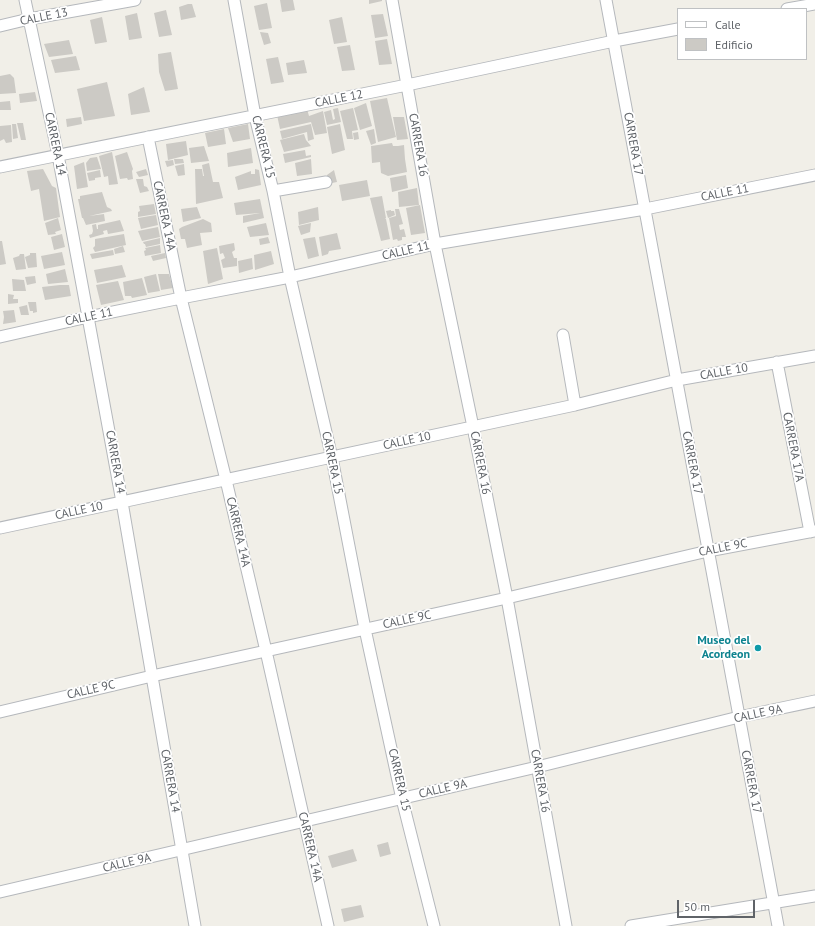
<!DOCTYPE html>
<html>
<head>
<meta charset="utf-8">
<style>
  body { margin:0 }
  #map { position:relative; width:815px; height:926px; overflow:hidden; background:#f1efe8; font-family:"PT Sans",sans-serif }
  canvas { display:block }
  .legend { position:absolute; left:677px; top:8px; width:130px; height:52px; box-sizing:border-box; background:#fff; border:1px solid #bfc1c3; margin:0; padding:5px 7px; list-style:none; font-size:12px; color:#5f6368 }
  .legend li { display:flex; align-items:center; gap:8px; height:20px }
  .legend b { width:20px; border:1px solid #bfc1c3 }
  .scale { position:absolute; left:677px; top:900px; width:78px; height:18px; box-sizing:border-box; border:2px solid #5f6368; border-top:0; padding-left:5px; font-size:12px; line-height:14px; white-space:nowrap; color:#5f6368; -webkit-text-stroke:3px #fff; paint-order:stroke }
</style>
</head>
<body>
<div id="map">
<canvas width="815" height="926"></canvas>
<ul class="legend">
<li><b style="height:5px;background:#fff"></b>Calle</li>
<li><b style="height:11px;background:#cccac5"></b>Edificio</li>
</ul>
<div class="scale">50 m</div>
</div>
<script>
const g = document.querySelector('canvas').getContext('2d');
g.lineJoin = 'round';
function fillPath(path, color) {
  g.fillStyle = color;
  g.fill(path, 'evenodd');
}
function toPath(rows) {
  const path = new Path2D();
  for (const r of rows) {
    path.moveTo(r[0], r[1]);
    for (let i = 2; i < r.length; i += 2) path.lineTo(r[i], r[i + 1]);
  }
  return path;
}
function stroke(path, color, width, dash) {
  g.strokeStyle = color;
  g.lineWidth = width;
  g.lineCap = dash ? 'butt' : 'round';
  g.setLineDash(dash || []);
  g.stroke(path);
}
function label(font, color, halo, rows, align = 'center') {
  g.font = font + ' "PT Sans",sans-serif';
  g.lineWidth = 3.5;
  g.setLineDash([]);
  g.textBaseline = 'middle';
  g.strokeStyle = halo;
  g.fillStyle = color;
  for (const [text, x, y, turn = 0] of rows) {
    g.save();
    g.translate(x, y);
    g.rotate((+turn || 0) * Math.PI / 180);
    g.textAlign = isNaN(turn) ? turn : align;
    if (halo) g.strokeText(text, 0, 0);
    g.fillText(text, 0, 0);
    g.restore();
  }
}
const building = toPath([
  [280,0,293,0,295,10,282,12],
  [369,0,382,0,382,1,369,4],
  [267,3,272,28,259,30,254,6],
  [188,4,192,4,196,17,181,20,179,7],
  [166,10,172,35,159,37,154,13],
  [137,13,142,38,129,40,125,16],
  [383,14,388,36,375,38,371,15],
  [102,17,107,42,95,44,90,20],
  [342,17,347,42,334,44,329,20],
  [260,32,268,33,271,43,264,45],
  [387,39,392,64,379,65,375,41],
  [69,40,73,54,49,57,44,44],
  [350,45,355,70,342,71,337,47],
  [171,52,178,89,165,91,159,72,158,54],
  [76,56,80,70,55,73,51,60],
  [278,57,284,82,271,84,266,59],
  [304,60,307,73,288,75,286,63],
  [10,74,14,78,16,93,0,94,0,76],
  [107,82,115,116,84,121,77,89],
  [144,87,150,112,131,115,128,94],
  [35,92,37,101,20,103,19,94],
  [387,98,396,137,378,142,370,101],
  [10,101,11,110,0,110,0,102],
  [366,103,372,126,360,130,354,108],
  [338,108,341,122,327,125,324,112,331,110,333,120,335,119,333,109],
  [353,108,358,130,352,131,353,139,347,139,340,111],
  [307,109,309,116,323,111,327,133,315,135,311,122,280,129,277,115],
  [81,117,82,124,67,127,66,119],
  [393,117,404,117,408,139,397,140],
  [17,123,23,123,26,140,21,140],
  [12,124,16,124,18,138,13,139],
  [248,124,250,139,233,142,228,128],
  [311,124,314,139,308,141,307,132,282,139,280,131],
  [340,124,345,150,332,154,327,127],
  [11,125,12,142,6,143,4,139,0,141,0,126],
  [224,129,226,144,208,147,205,133],
  [374,129,376,143,371,145,366,131],
  [358,132,359,139,354,140,353,133],
  [304,134,306,140,311,146,284,152,280,140],
  [186,141,188,155,168,160,166,144],
  [392,143,393,146,398,146,404,145,405,159,407,172,388,176,381,173,380,162,372,163,371,146],
  [204,146,209,161,191,163,189,148],
  [251,148,253,163,228,167,227,153],
  [305,150,306,156,311,155,311,157,285,163,283,154],
  [112,152,118,184,109,185,108,176,104,177,99,156],
  [127,152,133,169,132,171,133,179,128,180,127,178,120,179,115,156],
  [97,157,101,169,87,171,86,163,90,158],
  [174,159,183,159,184,163,175,164],
  [311,159,312,174,297,176,295,163],
  [173,160,174,165,167,167,165,161],
  [84,162,88,187,77,189,74,166],
  [209,163,213,182,219,182,223,198,196,204,195,169,202,169,203,176,204,176,202,165],
  [184,164,185,175,178,176,175,166],
  [43,169,52,186,56,188,60,217,44,221,39,189,31,191,27,171],
  [146,169,148,175,139,177,136,172],
  [255,169,259,170,261,185,238,190,235,177,251,171,251,174,255,174],
  [100,170,101,177,95,178,95,180,89,181,87,173],
  [334,170,337,182,327,184,327,175],
  [406,175,408,188,392,192,390,178],
  [136,179,143,179,144,186,147,187,149,191,140,193],
  [367,180,370,196,342,201,339,185],
  [417,188,419,205,399,207,398,192],
  [102,192,107,207,111,209,112,211,89,216,104,214,105,221,86,225,83,218,82,218,78,199,80,199,80,196],
  [382,196,386,218,385,218,386,219,390,239,381,241,370,198],
  [260,199,264,218,243,223,243,216,260,213,236,215,234,203],
  [154,204,156,214,138,217,138,212,140,211,139,206],
  [420,205,425,233,411,235,406,208],
  [197,207,201,218,183,222,181,209],
  [318,207,319,220,299,225,298,212],
  [395,209,399,209,403,224,399,225,400,230,404,229,406,237,402,237,402,240,398,241,397,239,393,240,389,218,396,216],
  [391,210,391,211,394,211,395,215,388,218,386,211],
  [156,215,158,225,141,229,138,218],
  [58,218,61,230,55,232,56,234,48,235,45,223],
  [203,219,211,223,212,232,200,233,202,245,187,248,185,239,181,239,179,229,182,227],
  [120,220,124,231,108,234,107,230,103,231,104,234,90,238,89,235,92,234,93,231,92,225,96,224,97,229,98,229,98,225],
  [266,223,269,235,250,237,247,227],
  [311,223,310,232,301,235,298,226],
  [158,227,160,237,142,241,138,231],
  [337,233,341,249,329,251,328,254,322,256,319,237],
  [62,234,65,247,54,250,51,237],
  [124,234,126,245,95,252,93,248,95,246,95,239],
  [268,237,270,243,260,245,259,239],
  [315,237,319,256,308,259,303,239],
  [160,238,160,244,146,247,145,244,144,244,143,242],
  [0,241,2,241,6,264,0,265],
  [234,243,235,250,232,252,234,258,237,258,237,266,223,268,221,260,225,258,223,253,220,254,219,246],
  [160,245,161,253,145,256,144,251,146,250,145,248],
  [123,246,125,252,115,254,114,249],
  [217,248,223,279,208,284,203,251],
  [113,250,114,255,92,259,90,254],
  [271,251,274,264,255,270,254,255],
  [62,252,65,265,44,269,41,256],
  [30,253,36,253,37,267,28,268,25,257,30,255],
  [165,253,166,258,153,261,151,256],
  [20,254,24,254,26,269,16,270,13,258,19,256],
  [252,258,253,269,239,273,238,261],
  [122,265,126,277,97,283,94,270],
  [65,269,68,282,48,284,46,274],
  [156,274,160,291,148,293,144,277],
  [158,274,169,274,173,288,161,290],
  [35,276,36,283,27,285,25,277],
  [142,278,147,295,132,298,131,296,125,296,123,282],
  [12,279,24,280,26,291,13,291],
  [118,281,124,300,101,305,96,285],
  [60,285,69,285,71,296,45,300,42,287],
  [8,294,14,295,13,299,18,299,18,303,8,304],
  [28,302,36,302,37,312,33,313,33,311,30,311],
  [27,305,29,315,21,315,19,307],
  [14,310,16,322,3,324,4,317,3,311],
  [388,842,391,854,380,857,377,845],
  [353,849,357,861,332,868,328,856],
  [361,905,364,917,344,922,341,909]
]);
const minor = toPath([
  [25,0,58,155,88,317,122,502,195,926],
  [234,0,255,116,273,191,290,277,332,458,365,629,402,799,434,926],
  [392,0,435,244,473,427,507,598,566,926],
  [606,0,778,926],
  [787,9,815,4],
  [0,26,29,19,135,0],
  [148,137,181,298,226,480,266,651,328,926],
  [0,167,407,85,614,41,678,29],
  [273,191,326,182],
  [563,335,575,405],
  [0,337,88,317,181,298,290,277,435,244,645,209,815,175],
  [777,362,810,532],
  [0,528,575,405,677,380,815,356],
  [0,712,152,676,507,598,708,551,815,531],
  [0,892,537,767,739,717,815,701],
  [631,926,815,896]
]);
const markers = [
  [758,648,4,"#0f9aa8"]
];
const streetNames = [
  ["CALLE 13",44,17,-11],
  ["CALLE 12",339,99,-11],
  ["CARRERA 14",55,144,78],
  ["CARRERA 17",633,144,80],
  ["CARRERA 16",418,145,80],
  ["CARRERA 15",263,147,76],
  ["CALLE 11",725,193,-11],
  ["CARRERA 14A",164,216,78],
  ["CALLE 11",406,251,-13],
  ["CALLE 11",89,317,-12],
  ["CALLE 10",724,372,-10],
  ["CALLE 10",407,441,-12],
  ["CARRERA 17A",793,447,79],
  ["CARRERA 14",115,462,80],
  ["CARRERA 15",332,463,78],
  ["CARRERA 16",480,463,79],
  ["CARRERA 17",692,463,79],
  ["CALLE 10",79,511,-12],
  ["CARRERA 14A",238,532,77],
  ["CALLE 9C",723,548,-11],
  ["CALLE 9C",407,620,-12],
  ["CALLE 9C",91,690,-13],
  ["CALLE 9A",758,714,-12],
  ["CARRERA 15",399,780,77],
  ["CARRERA 14",170,781,80],
  ["CARRERA 16",540,781,80],
  ["CARRERA 17",751,782,79],
  ["CALLE 9A",443,789,-13],
  ["CARRERA 14A",310,847,77],
  ["CALLE 9A",127,863,-13]
];
const cultureNames = [
  ["Museo del",750,641],
  ["Acordeon",750,655]
];
fillPath(building, '#cccac5');
stroke(minor, '#b5b8bc', 13);
stroke(minor, '#fff', 11);
for (const [x, y, r, color] of markers) {
  const dot = new Path2D();
  dot.arc(x, y, r, 0, 2 * Math.PI);
  g.fillStyle = color;
  g.fill(dot);
  stroke(dot, '#fff', 1.5);
}
label('12px', '#5f6368', '#fff', streetNames);
label('bold 12px', '#0d838f', '#fff', cultureNames, 'right');
</script>
</body>
</html>
